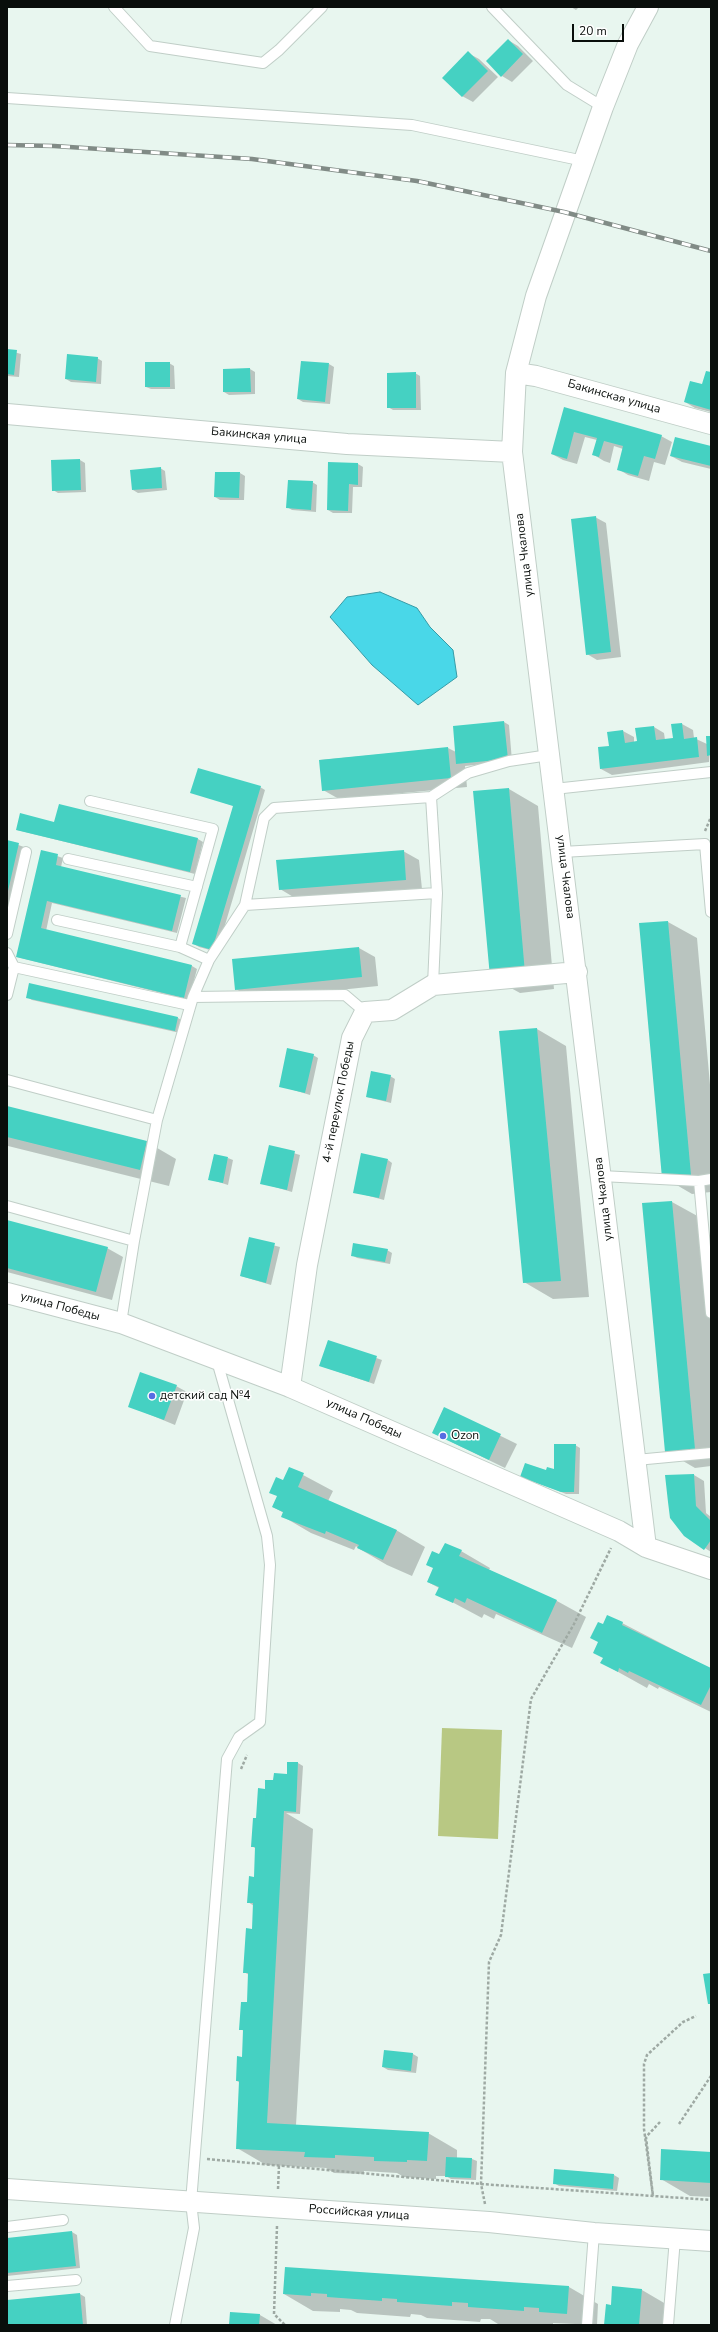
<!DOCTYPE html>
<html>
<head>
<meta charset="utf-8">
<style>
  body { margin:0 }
  #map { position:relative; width:718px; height:2332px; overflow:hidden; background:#e8f6ef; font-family:"Nunito Sans",sans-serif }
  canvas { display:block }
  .frame { position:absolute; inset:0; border:8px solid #090e0b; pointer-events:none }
  .scale { position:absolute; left:572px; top:24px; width:52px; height:18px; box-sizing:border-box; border:2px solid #090e0b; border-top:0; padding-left:5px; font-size:12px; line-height:14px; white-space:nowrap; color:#090e0b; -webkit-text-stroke:3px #fff; paint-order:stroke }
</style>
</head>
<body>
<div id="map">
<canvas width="718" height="2332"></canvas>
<div class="frame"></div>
<div class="scale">20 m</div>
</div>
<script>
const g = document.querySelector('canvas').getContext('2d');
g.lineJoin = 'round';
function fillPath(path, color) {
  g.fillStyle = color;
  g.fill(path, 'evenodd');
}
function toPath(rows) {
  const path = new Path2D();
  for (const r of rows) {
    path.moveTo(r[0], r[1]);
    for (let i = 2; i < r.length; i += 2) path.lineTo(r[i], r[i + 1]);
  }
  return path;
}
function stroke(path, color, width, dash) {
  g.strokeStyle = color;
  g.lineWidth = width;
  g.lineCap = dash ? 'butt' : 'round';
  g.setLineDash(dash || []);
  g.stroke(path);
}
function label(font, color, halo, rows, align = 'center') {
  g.font = font + ' "Nunito Sans",sans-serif';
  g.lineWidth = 3;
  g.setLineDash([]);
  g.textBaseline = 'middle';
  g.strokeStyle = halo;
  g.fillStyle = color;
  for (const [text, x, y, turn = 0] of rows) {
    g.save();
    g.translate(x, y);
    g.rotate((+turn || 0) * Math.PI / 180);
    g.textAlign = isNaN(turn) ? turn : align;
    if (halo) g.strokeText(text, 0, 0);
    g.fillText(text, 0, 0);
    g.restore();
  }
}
const green = toPath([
  [442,1728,502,1730,498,1839,438,1836]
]);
const water = toPath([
  [380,592,417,608,430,627,453,650,457,677,418,705,372,665,330,617,347,597,380,592]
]);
const shadow = toPath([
  [571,7,579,7,576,10],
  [508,40,518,46,533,61,512,82,502,76],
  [468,53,479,59,498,77,473,102,462,96],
  [7,350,21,354,19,377,7,376],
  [97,358,102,361,101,384,71,382,66,379],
  [169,363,174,366,175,389,151,389,146,387],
  [329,364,334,367,330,404,303,402,298,399],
  [250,369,255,372,255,394,229,395,224,392,224,370],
  [415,373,420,376,421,410,393,410,388,407],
  [711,373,711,412,695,408,685,402,703,385],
  [565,409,661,436,672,442,665,465,654,462,649,481,628,475,618,469,623,449,614,446,610,463,604,461,594,455,597,440,585,437,577,464,563,460,552,454],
  [711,447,711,469,682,462,671,456],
  [80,460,85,463,86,492,58,493,53,490],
  [329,463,358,464,363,467,362,487,353,487,352,513,333,513,328,510],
  [160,468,165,471,167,490,138,493,133,490],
  [240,473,245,476,244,500,220,500,215,497],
  [312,482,317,485,316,512,292,510,287,507],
  [595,517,606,523,621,657,597,660,587,654],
  [504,722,509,725,512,761,465,766,467,787,339,799,323,790,320,760,448,748,456,752],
  [682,724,693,730,694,738,707,744,711,737,709,762,612,775,601,769,610,747,623,731,634,737,634,743,638,742,654,727,664,733,665,740,674,739,672,725],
  [260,787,265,790,217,952,199,947,194,944,234,806,192,792],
  [509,789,538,806,554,989,520,993,491,977,474,792],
  [59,806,198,839,203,842,195,874,17,830,55,823],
  [7,841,24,847,7,916],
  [42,851,63,858,61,867,186,898,177,933,52,903,46,931,192,966,197,969,189,1000,17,957],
  [403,851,419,860,422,889,295,898,280,889],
  [668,922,697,938,711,1096,711,1192,692,1194,663,1177],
  [359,948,375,957,378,986,252,999,236,989],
  [30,985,178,1018,183,1021,180,1033,32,1000,27,997],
  [537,1029,566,1046,589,1297,553,1299,524,1282],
  [313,1055,318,1058,310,1095,280,1086],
  [390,1076,395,1079,391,1103,367,1097],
  [7,1108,147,1142,176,1159,169,1186,8,1146],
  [270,1146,300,1155,292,1192,261,1183],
  [228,1158,233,1160,228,1185,209,1179],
  [388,1160,392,1163,384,1200,354,1192],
  [672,1202,701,1218,711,1327,711,1466,695,1468,666,1451],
  [7,1221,107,1248,123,1257,112,1300,7,1272],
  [249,1239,280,1247,271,1285,241,1276],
  [387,1250,392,1253,390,1264,357,1258,352,1255],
  [328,1341,382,1360,374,1384,321,1366],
  [176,1386,187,1392,175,1425,129,1406],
  [444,1408,517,1444,505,1468,433,1433],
  [575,1445,580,1448,579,1494,566,1494,521,1476,555,1471],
  [290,1468,333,1491,328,1501,396,1530,425,1547,412,1576,387,1565,358,1548,356,1546,354,1550,311,1533,282,1516,284,1513,273,1507],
  [694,1475,704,1481,706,1513,711,1517,711,1552,685,1535],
  [461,1551,490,1568,489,1570,557,1601,586,1617,572,1648,496,1614,494,1619,484,1614,482,1618,437,1594,439,1588,428,1582],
  [622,1623,711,1669,711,1712,659,1687,658,1689,649,1684,647,1688,602,1663,604,1658,599,1642],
  [288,1763,298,1763,303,1766,300,1814,286,1813,313,1829,296,2125,428,2133,457,2150,457,2158,472,2159,477,2161,476,2180,451,2179,446,2176,436,2176,436,2179,404,2177,397,2173,364,2171,364,2174,334,2173,326,2168,266,2165,237,2148,240,2083,237,2081,243,2058,244,2031,240,2029,248,2003,249,1975,244,1972,253,1930,254,1906,248,1902,255,1878,256,1849,252,1846,266,1790,274,1781,288,1775],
  [385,2051,413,2054,418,2057,416,2073,388,2070,383,2067],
  [711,2153,711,2197,690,2196,661,2179],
  [614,2175,619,2178,617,2191,559,2186,554,2183],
  [72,2232,77,2235,80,2268,7,2276,7,2239],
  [286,2268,569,2287,598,2304,597,2325,553,2323,553,2325,518,2325,498,2324,490,2319,481,2319,480,2322,427,2318,421,2315,411,2314,410,2317,357,2313,351,2310,340,2309,340,2312,313,2311,284,2294],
  [642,2290,671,2307,669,2325,605,2325,612,2306],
  [80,2294,85,2297,87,2325,7,2325,7,2301],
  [260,2315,277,2325,230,2325]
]);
const building = toPath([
  [508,39,523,54,501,77,486,61],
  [468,51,488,71,462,97,442,78],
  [7,349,17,350,14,375,7,374],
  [67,354,98,357,96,382,65,379],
  [301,361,329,363,325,402,297,399],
  [145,362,170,362,170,387,145,387],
  [250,368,251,392,223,392,223,369],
  [706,371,711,372,711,410,684,402,690,381,702,384],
  [416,372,416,408,387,408,387,373],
  [564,407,662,435,655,459,644,456,638,476,617,470,623,446,604,441,599,457,592,455,597,438,574,432,567,459,551,454],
  [675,437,711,446,711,466,670,456],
  [80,459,81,490,52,491,51,460],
  [328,462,358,463,358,485,349,484,348,511,327,510],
  [161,467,162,488,132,490,130,470],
  [215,472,240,472,239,498,214,497],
  [288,480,313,481,311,510,286,508],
  [596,516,611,652,586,655,571,519],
  [504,721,508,759,456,764,453,726],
  [682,723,684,739,697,737,699,757,600,769,598,747,609,746,607,732,623,730,625,743,637,741,635,728,654,726,656,740,673,738,671,724],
  [706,736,711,736,711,755,707,756],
  [448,747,451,778,322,791,319,760],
  [198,768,261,786,212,950,192,944,233,806,190,793],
  [509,788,525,973,490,977,473,791],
  [59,804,198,838,190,872,16,830,20,813,54,822],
  [7,840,19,843,8,891,7,891],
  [41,850,58,854,56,865,181,895,172,931,47,901,41,928,192,965,184,998,16,957],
  [404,850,406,880,279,890,276,860],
  [668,921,691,1175,662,1178,639,923],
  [359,947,362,977,235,990,232,959],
  [29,983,178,1017,175,1031,26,998],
  [537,1028,561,1281,523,1283,499,1031],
  [287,1048,314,1054,305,1093,279,1087],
  [371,1071,391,1075,386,1101,366,1097],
  [7,1106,147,1141,140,1170,7,1137],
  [269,1145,295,1151,287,1190,260,1184],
  [361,1153,388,1159,379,1198,353,1193],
  [214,1154,228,1157,223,1183,208,1180],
  [672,1201,695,1449,665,1452,642,1203],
  [7,1220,108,1247,96,1292,7,1268],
  [249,1237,275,1243,266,1283,240,1276],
  [353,1243,388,1249,385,1262,351,1256],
  [328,1340,377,1356,369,1382,319,1366],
  [140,1372,177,1385,164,1420,128,1407],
  [444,1407,501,1434,489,1460,432,1433],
  [554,1444,576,1444,574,1492,561,1492,520,1477,525,1463,546,1470,547,1467,554,1469],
  [289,1467,304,1473,298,1487,397,1530,383,1560,357,1548,359,1545,326,1531,325,1534,281,1517,283,1512,272,1507,277,1496,269,1493,276,1477,283,1480],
  [694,1474,696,1506,711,1521,711,1540,704,1550,684,1536,670,1518,668,1502,665,1475],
  [445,1543,462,1550,459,1556,557,1600,542,1633,467,1598,465,1603,455,1598,453,1603,435,1595,439,1587,427,1582,433,1568,426,1565,432,1551,439,1554],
  [607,1615,623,1622,622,1625,711,1668,711,1685,701,1705,629,1671,628,1673,619,1668,618,1672,600,1663,603,1658,593,1653,598,1642,590,1638,598,1622,603,1624],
  [287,1762,298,1762,296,1812,284,1811,267,2123,429,2132,427,2161,407,2160,407,2162,374,2161,374,2157,335,2155,335,2158,304,2157,305,2152,236,2149,239,2081,236,2081,237,2056,242,2057,243,2030,239,2030,241,2002,247,2002,248,1973,243,1973,246,1928,252,1929,253,1903,247,1903,249,1876,254,1877,255,1847,251,1847,253,1818,256,1818,258,1788,265,1789,265,1780,273,1780,274,1773,287,1774],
  [711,1973,711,2004,708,2004,703,1974],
  [384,2050,413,2053,411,2071,382,2067],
  [661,2149,711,2152,711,2183,660,2180],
  [446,2157,472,2158,471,2178,445,2177],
  [554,2169,614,2174,613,2189,553,2184],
  [72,2231,76,2266,7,2273,7,2238],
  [285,2267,569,2286,567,2314,539,2312,539,2308,524,2307,524,2311,468,2307,468,2303,452,2302,452,2306,397,2302,397,2299,382,2298,382,2301,327,2297,327,2294,311,2293,311,2296,283,2294],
  [612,2286,642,2289,639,2325,604,2325,606,2304,611,2305],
  [80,2293,83,2325,7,2325,7,2300],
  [230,2312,260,2314,259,2325,229,2325]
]);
const path = toPath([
  [705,831,711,817],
  [241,1769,247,1755],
  [660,2122,646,2137,653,2196,644,2129,644,2064,647,2055,683,2022,696,2016],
  [679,2124,711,2076],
  [207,2159,481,2184,711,2200],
  [278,2189,279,2165],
  [485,2204,481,2184,489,1962,501,1935,531,1699,574,1624,611,1548],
  [277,2226,274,2314,285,2325]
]);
const lane = toPath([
  [114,7,150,46,263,63,279,50,322,7],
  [492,7,567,85,603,107],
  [7,98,412,125,584,161],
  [554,789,711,772],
  [431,797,468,773,509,761,549,755],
  [90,801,213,829,180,947],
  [562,852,705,844,711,912],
  [68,859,197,887],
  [57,920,180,947,209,960],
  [7,934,26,852],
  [7,953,14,967],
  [433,985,437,893],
  [7,995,14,967,189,1005],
  [193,997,209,960,245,905,264,818,274,808,431,797,437,893,245,905],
  [7,1080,157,1120],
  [601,1176,699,1181,711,1179],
  [699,1181,711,1313],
  [7,1206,134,1241],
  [121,1323,134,1241,157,1120,193,997,345,995,365,1012],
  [636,1460,711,1453],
  [7,2227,63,2220],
  [7,2286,76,2280],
  [175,2325,194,2228,191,2202,227,1759,239,1737,260,1722,270,1565,267,1536,217,1361],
  [587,2325,594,2233],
  [668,2325,675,2238]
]);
const street = toPath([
  [516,373,536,376,711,424],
  [7,414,347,444,512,452],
  [7,1293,121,1323,290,1387,619,1531,646,1547,711,1569],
  [290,1387,307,1265,352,1038,365,1012,392,1010,433,985,577,972],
  [646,1547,512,452,516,373,536,296,603,107,628,44,648,7],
  [7,2189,489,2222,594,2233,711,2241]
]);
const rail = toPath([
  [7,145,54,146,252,159,417,181,564,212,711,251]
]);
const markers = [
  [152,1396,4,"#566ce2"],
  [443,1436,4,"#566ce2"]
];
const streetNames = [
  ["Бакинская улица",614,397,16],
  ["Бакинская улица",259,436,5],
  ["улица Чкалова",525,555,-97],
  ["улица Чкалова",565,877,83],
  ["4-й переулок Победы",339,1102,-79],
  ["улица Чкалова",604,1199,-97],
  ["улица Победы",60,1307,15],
  ["улица Победы",364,1419,24],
  ["Российская улица",359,2213,4]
];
const poiNames = [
  ["детский сад №4",160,1396],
  ["Ozon",451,1436]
];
fillPath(green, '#b8c883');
fillPath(water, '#49d7e8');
stroke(water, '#369ba6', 1);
fillPath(shadow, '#0003');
fillPath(building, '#45d1c2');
stroke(lane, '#c0cec7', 12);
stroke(street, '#c0cec7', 22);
stroke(path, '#9ea9a3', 2.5, [3, 2]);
stroke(lane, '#fff', 10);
stroke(street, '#fff', 20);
stroke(rail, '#818b86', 4.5);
stroke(rail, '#fff', 3, [9]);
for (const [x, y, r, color] of markers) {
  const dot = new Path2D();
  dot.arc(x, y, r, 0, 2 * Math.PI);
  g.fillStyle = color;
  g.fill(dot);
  stroke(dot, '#fff', 1.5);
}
label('12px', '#090e0b', '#fff', streetNames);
label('12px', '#090e0b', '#fff', poiNames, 'left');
</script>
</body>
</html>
